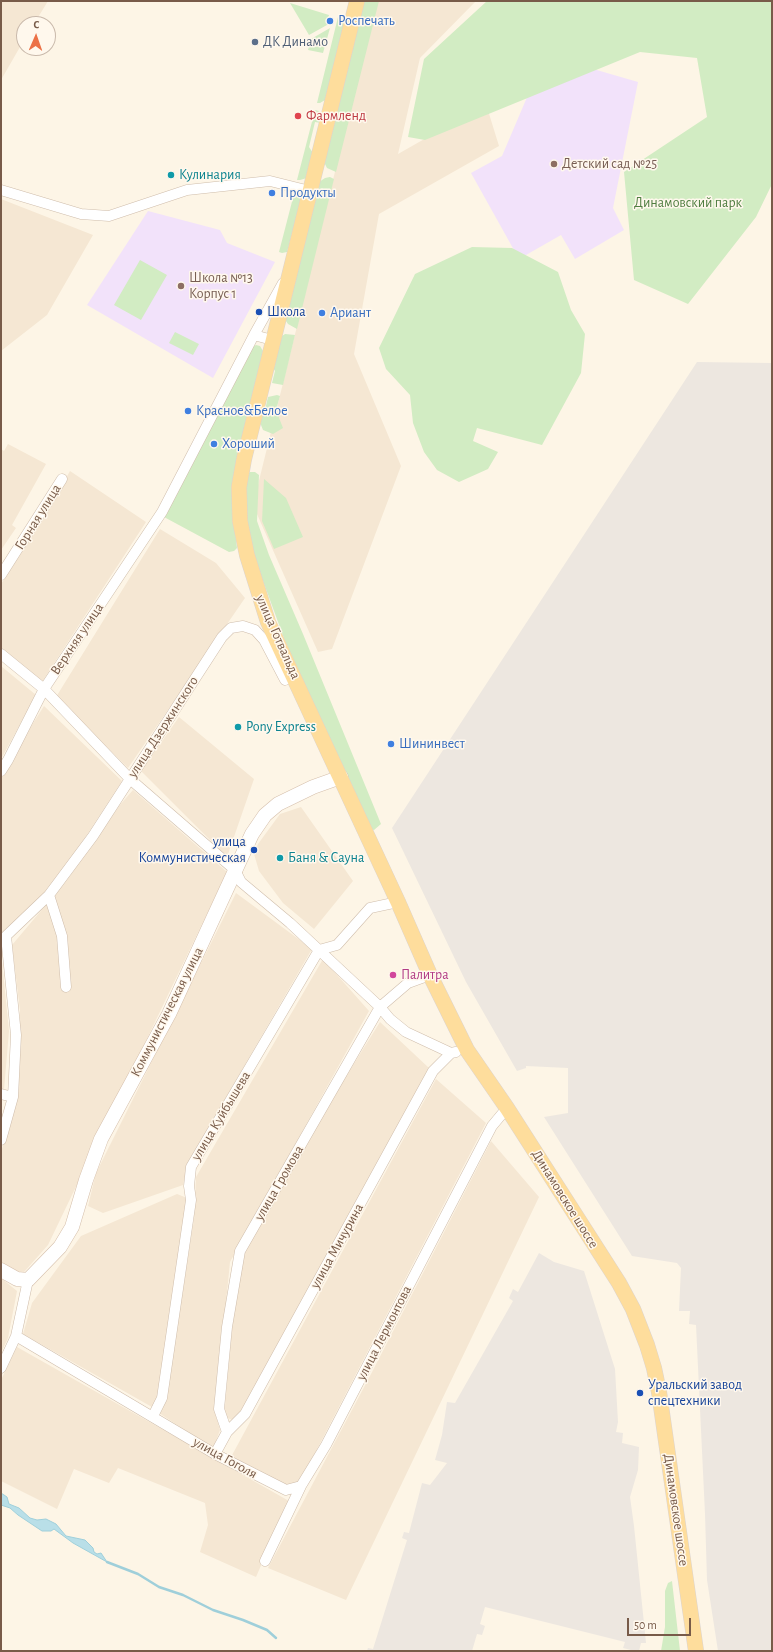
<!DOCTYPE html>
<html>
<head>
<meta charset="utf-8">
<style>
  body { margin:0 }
  #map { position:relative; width:773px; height:1652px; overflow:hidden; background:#fdf5e6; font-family:"Alegreya Sans",sans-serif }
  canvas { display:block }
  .frame { position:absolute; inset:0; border:2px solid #785b49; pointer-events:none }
  .north { position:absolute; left:16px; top:16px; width:40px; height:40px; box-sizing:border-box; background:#fff8ed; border:1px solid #c9b9ab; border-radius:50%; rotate:2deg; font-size:11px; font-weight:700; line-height:16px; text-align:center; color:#785b49 }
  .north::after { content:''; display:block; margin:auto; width:14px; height:18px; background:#ec7146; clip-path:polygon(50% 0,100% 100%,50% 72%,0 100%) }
  .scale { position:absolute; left:627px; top:1618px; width:64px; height:18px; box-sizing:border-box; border:2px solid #785b49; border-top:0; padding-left:5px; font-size:12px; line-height:14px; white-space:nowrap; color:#785b49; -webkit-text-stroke:3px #fff8ed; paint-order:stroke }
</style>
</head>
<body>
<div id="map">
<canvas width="773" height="1652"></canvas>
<div class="frame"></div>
<div class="north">С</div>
<div class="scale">50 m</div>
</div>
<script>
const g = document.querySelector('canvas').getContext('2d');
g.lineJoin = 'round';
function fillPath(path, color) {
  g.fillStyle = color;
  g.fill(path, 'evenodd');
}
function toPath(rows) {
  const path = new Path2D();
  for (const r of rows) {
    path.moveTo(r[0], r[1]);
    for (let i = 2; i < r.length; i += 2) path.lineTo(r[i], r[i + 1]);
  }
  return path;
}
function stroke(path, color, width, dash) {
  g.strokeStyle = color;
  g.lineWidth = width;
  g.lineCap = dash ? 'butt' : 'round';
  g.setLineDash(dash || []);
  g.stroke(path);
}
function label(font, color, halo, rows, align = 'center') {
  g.font = font + ' "Alegreya Sans",sans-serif';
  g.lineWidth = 3;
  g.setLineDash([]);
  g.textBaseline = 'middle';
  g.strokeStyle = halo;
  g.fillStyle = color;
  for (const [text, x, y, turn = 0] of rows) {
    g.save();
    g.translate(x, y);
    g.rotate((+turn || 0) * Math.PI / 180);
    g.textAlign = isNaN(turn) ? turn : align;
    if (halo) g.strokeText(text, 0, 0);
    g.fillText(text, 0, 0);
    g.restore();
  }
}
const residential = toPath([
  [1,1,48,1,34,24,24,24,24,40,1,80],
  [377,1,476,1,420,58,398,154,486,104,499,146,379,214,354,354,401,466,332,649,318,652,253,505],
  [1,199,93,235,47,315,1,351],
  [8,444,46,464,12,525,16,528,1,550,1,449,4,451],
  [70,471,146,522,40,685,1,650,1,584,42,521],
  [160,529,216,563,245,598,128,768,56,697],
  [1,666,36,695,1,759],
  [44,706,122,781,51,890,5,932,1,932,1,774],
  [179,717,254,779,227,857,141,771],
  [133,790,227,872,48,1245,24,1272,9,1271,1,1266,1,1152,18,1096,20,1010,12,945,67,880,119,806],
  [301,807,353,881,314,929,283,903,259,871,254,854,258,844,280,814],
  [236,893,312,949,188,1163,183,1185,103,1213,88,1206,96,1173],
  [1,952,9,1031,4,1090,1,1089],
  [323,959,369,1011,230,1262,215,1413,220,1430,213,1449,159,1413,165,1403,194,1219,196,1177],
  [380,1022,429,1068,243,1413,233,1420,224,1417,234,1305,245,1251,320,1118],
  [436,1079,486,1123,299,1484,287,1487,231,1457],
  [491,1141,539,1197,346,1600,268,1568,371,1374],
  [177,1194,187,1198,159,1396,152,1407,23,1334,32,1303,81,1236],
  [1,1278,17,1291,8,1338,1,1353],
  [17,1347,289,1501,256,1577,200,1552,208,1525,205,1503,118,1468,109,1483,74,1469,57,1509,1,1481,1,1380]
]);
const industrial = toPath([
  [697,362,772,363,772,1651,718,1651,707,1580,705,1514,696,1325,689,1324,690,1311,679,1311,681,1268,677,1263,632,1256,544,1117,568,1113,568,1068,526,1066,526,1068,517,1071,466,982,392,828],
  [539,1253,554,1262,584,1271,615,1369,618,1422,616,1432,623,1433,622,1443,639,1447,638,1470,630,1497,634,1526,646,1643,641,1643,639,1651,635,1651,623,1648,625,1642,485,1607,480,1624,485,1626,482,1635,477,1634,472,1651,367,1651,368,1648,373,1649,407,1540,402,1538,404,1532,409,1533,422,1483,430,1485,447,1463,435,1460,442,1435,447,1402,455,1403,513,1301,509,1298,513,1289,518,1292]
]);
const education = toPath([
  [545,55,638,82,613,208,624,230,575,259,561,235,519,259,471,173,502,156],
  [148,211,220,230,227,243,275,262,213,378,87,305]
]);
const green = toPath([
  [364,1,379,1,336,172,327,168,324,162],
  [487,1,772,1,772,184,756,217,688,304,634,280,624,172,707,117,697,58,640,52,425,140,408,137,424,59],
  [290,3,329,15,327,25,309,35],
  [338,17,344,20,346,24,325,100,320,103,317,103],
  [330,28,323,53,308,50,311,39],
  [315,110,319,111,321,114,321,123,315,122,309,147,313,153,307,178,300,180,297,180],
  [330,177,334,179,297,329,288,324,284,318,319,182,325,178],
  [295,190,299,191,301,200,287,252,282,253,279,252],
  [472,247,512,248,558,272,571,310,585,334,581,373,542,445,477,428,473,441,498,452,488,469,459,482,437,470,424,452,413,423,410,395,386,369,379,348,415,274],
  [140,260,167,275,141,320,114,305],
  [175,332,199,344,193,355,169,343],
  [285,334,295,335,283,385,272,383,275,371,272,366,279,338],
  [256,345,260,346,263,351,237,458,234,522,237,548,234,551,229,552,164,517,251,348],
  [277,395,280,396,276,410,283,428,273,434,263,430,259,420,261,413,265,410,268,397],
  [250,472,255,472,259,475,257,521,269,555,303,634,381,824,374,830,369,829,285,641,255,559,246,521,246,475],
  [264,479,286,498,303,537,274,549,262,521],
  [672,1581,680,1651,661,1651,665,1627,665,1591,668,1583]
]);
const water = toPath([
  [1,1493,7,1497,9,1504,19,1508,30,1518,37,1520,46,1519,56,1524,66,1536,85,1540,93,1548,94,1552,97,1554,101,1553,107,1562,73,1543,54,1529,51,1531,42,1531,18,1515,10,1508,1,1505,1,1493]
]);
const stream = toPath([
  [107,1562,138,1574,159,1587,183,1595,213,1610,243,1620,267,1630,276,1638]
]);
const street = toPath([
  [1,190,81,214,109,216,187,190,270,181,310,191],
  [254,335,272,340],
  [1,575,62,479],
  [1,654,44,689,130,779,235,870,241,882,290,923,380,1007,390,1019,406,1032,451,1053],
  [1,771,8,760,44,689,162,512,254,335,283,283],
  [49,895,62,936,66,987],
  [1,1094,13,1097],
  [1,1140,13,1097,16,1035,6,936,49,895,93,836,222,637,231,628,243,626,255,630,264,640,285,680],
  [16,1336,28,1280],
  [1,1368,16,1336,215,1454,286,1490,301,1486],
  [153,1416,162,1398,191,1200,189,1186,191,1167,319,950,337,945,370,908,398,902],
  [227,1432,219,1409,227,1327,240,1251,380,1007,408,983,430,975],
  [215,1454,227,1432,245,1414,433,1071,451,1053,456,1052],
  [265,1561,301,1486,326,1445,492,1126,507,1108]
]);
const secondary = toPath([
  [1,1270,17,1279,28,1280,60,1247,72,1227,86,1180,101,1139,169,1014,252,834,265,815,278,804,313,787,341,777]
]);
const primary = toPath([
  [357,1,244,459,239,487,240,521,247,555,268,622,398,902,430,975,467,1050,507,1108,619,1283,633,1309,647,1345,654,1368,659,1392,696,1651]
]);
const markers = [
  [330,21,4,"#3f7fe0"],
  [255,42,4,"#5c6f8a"],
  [298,116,4,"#e0444e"],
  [554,164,4,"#8d6e63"],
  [171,175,4,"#0f9aa8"],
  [272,193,4,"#3f7fe0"],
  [181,286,4,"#8d6e63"],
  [259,312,4,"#1a4fb4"],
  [322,313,4,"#3f7fe0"],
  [188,411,4,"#3f7fe0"],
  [214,444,4,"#3f7fe0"],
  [238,727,4,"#0f9aa8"],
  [391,744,4,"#3f7fe0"],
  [254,850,4,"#1a4fb4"],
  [280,858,4,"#0f9aa8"],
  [393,975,4,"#d1479c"],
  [640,1393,4,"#1a4fb4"]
];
const shopNames = [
  ["Роспечать",338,21],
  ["Продукты",280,193],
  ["Ариант",330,313],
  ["Красное&Белое",196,411],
  ["Хороший",222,444],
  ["Шининвест",399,744]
];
const serviceNames = [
  ["ДК Динамо",263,42]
];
const healthNames = [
  ["Фармленд",306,116]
];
const educationNames = [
  ["Детский сад №25",562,164],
  ["Школа №13",189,278],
  ["Корпус 1",189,294]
];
const cultureNames = [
  ["Кулинария",179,175],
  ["Pony Express",246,727],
  ["Баня & Сауна",288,858]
];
const parkNames = [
  ["Динамовский парк",688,203]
];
const transitNames = [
  ["Школа",267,312],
  ["улица",246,842,"right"],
  ["Коммунистическая",246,858,"right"],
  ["Уральский завод",648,1385],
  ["спецтехники",648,1401]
];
const streetNames = [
  ["Горная улица",38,517,-58],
  ["улица Готвальда",278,637,66],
  ["Верхняя улица",77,639,-56],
  ["улица Дзержинского",163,727,-57],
  ["Коммунистическая улица",167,1012,-63],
  ["улица Куйбышева",221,1116,-59],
  ["улица Громова",279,1183,-60],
  ["Динамовское шоссе",565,1199,58],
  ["улица Мичурина",337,1246,-61],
  ["улица Лермонтова",384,1333,-63],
  ["улица Гоголя",225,1458,29],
  ["Динамовское шоссе",676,1510,82]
];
const hotelNames = [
  ["Палитра",401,975]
];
fillPath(residential, '#f5e7d3');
fillPath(industrial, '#ede7e0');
fillPath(education, '#f2e2fa');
fillPath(green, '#d2ecc3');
fillPath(water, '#b9dfe8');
stroke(water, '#9fcfda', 1);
stroke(stream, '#9fcfda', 2.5);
stroke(street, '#cfbdab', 11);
stroke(secondary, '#d5bfab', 15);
stroke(primary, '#dcd4d0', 16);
stroke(street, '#fff', 10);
stroke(secondary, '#fff', 14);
stroke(primary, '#fedd9c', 15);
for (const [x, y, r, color] of markers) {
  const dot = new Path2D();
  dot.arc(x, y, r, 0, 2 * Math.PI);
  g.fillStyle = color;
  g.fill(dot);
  stroke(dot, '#fff8ed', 1.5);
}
label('14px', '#366cbe', '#fff8ed', shopNames, 'left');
label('14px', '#4e5e75', '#fff8ed', serviceNames, 'left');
label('14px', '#be3a42', '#fff8ed', healthNames, 'left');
label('14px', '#785e54', '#fff8ed', educationNames, 'left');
label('14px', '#0d838f', '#fff8ed', cultureNames, 'left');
label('14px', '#507e41', '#fff8ed', parkNames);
label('14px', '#164399', '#fff8ed', transitNames, 'left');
label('14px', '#785b49', '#fff8ed', streetNames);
label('14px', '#b23c85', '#fff8ed', hotelNames, 'left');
</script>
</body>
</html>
